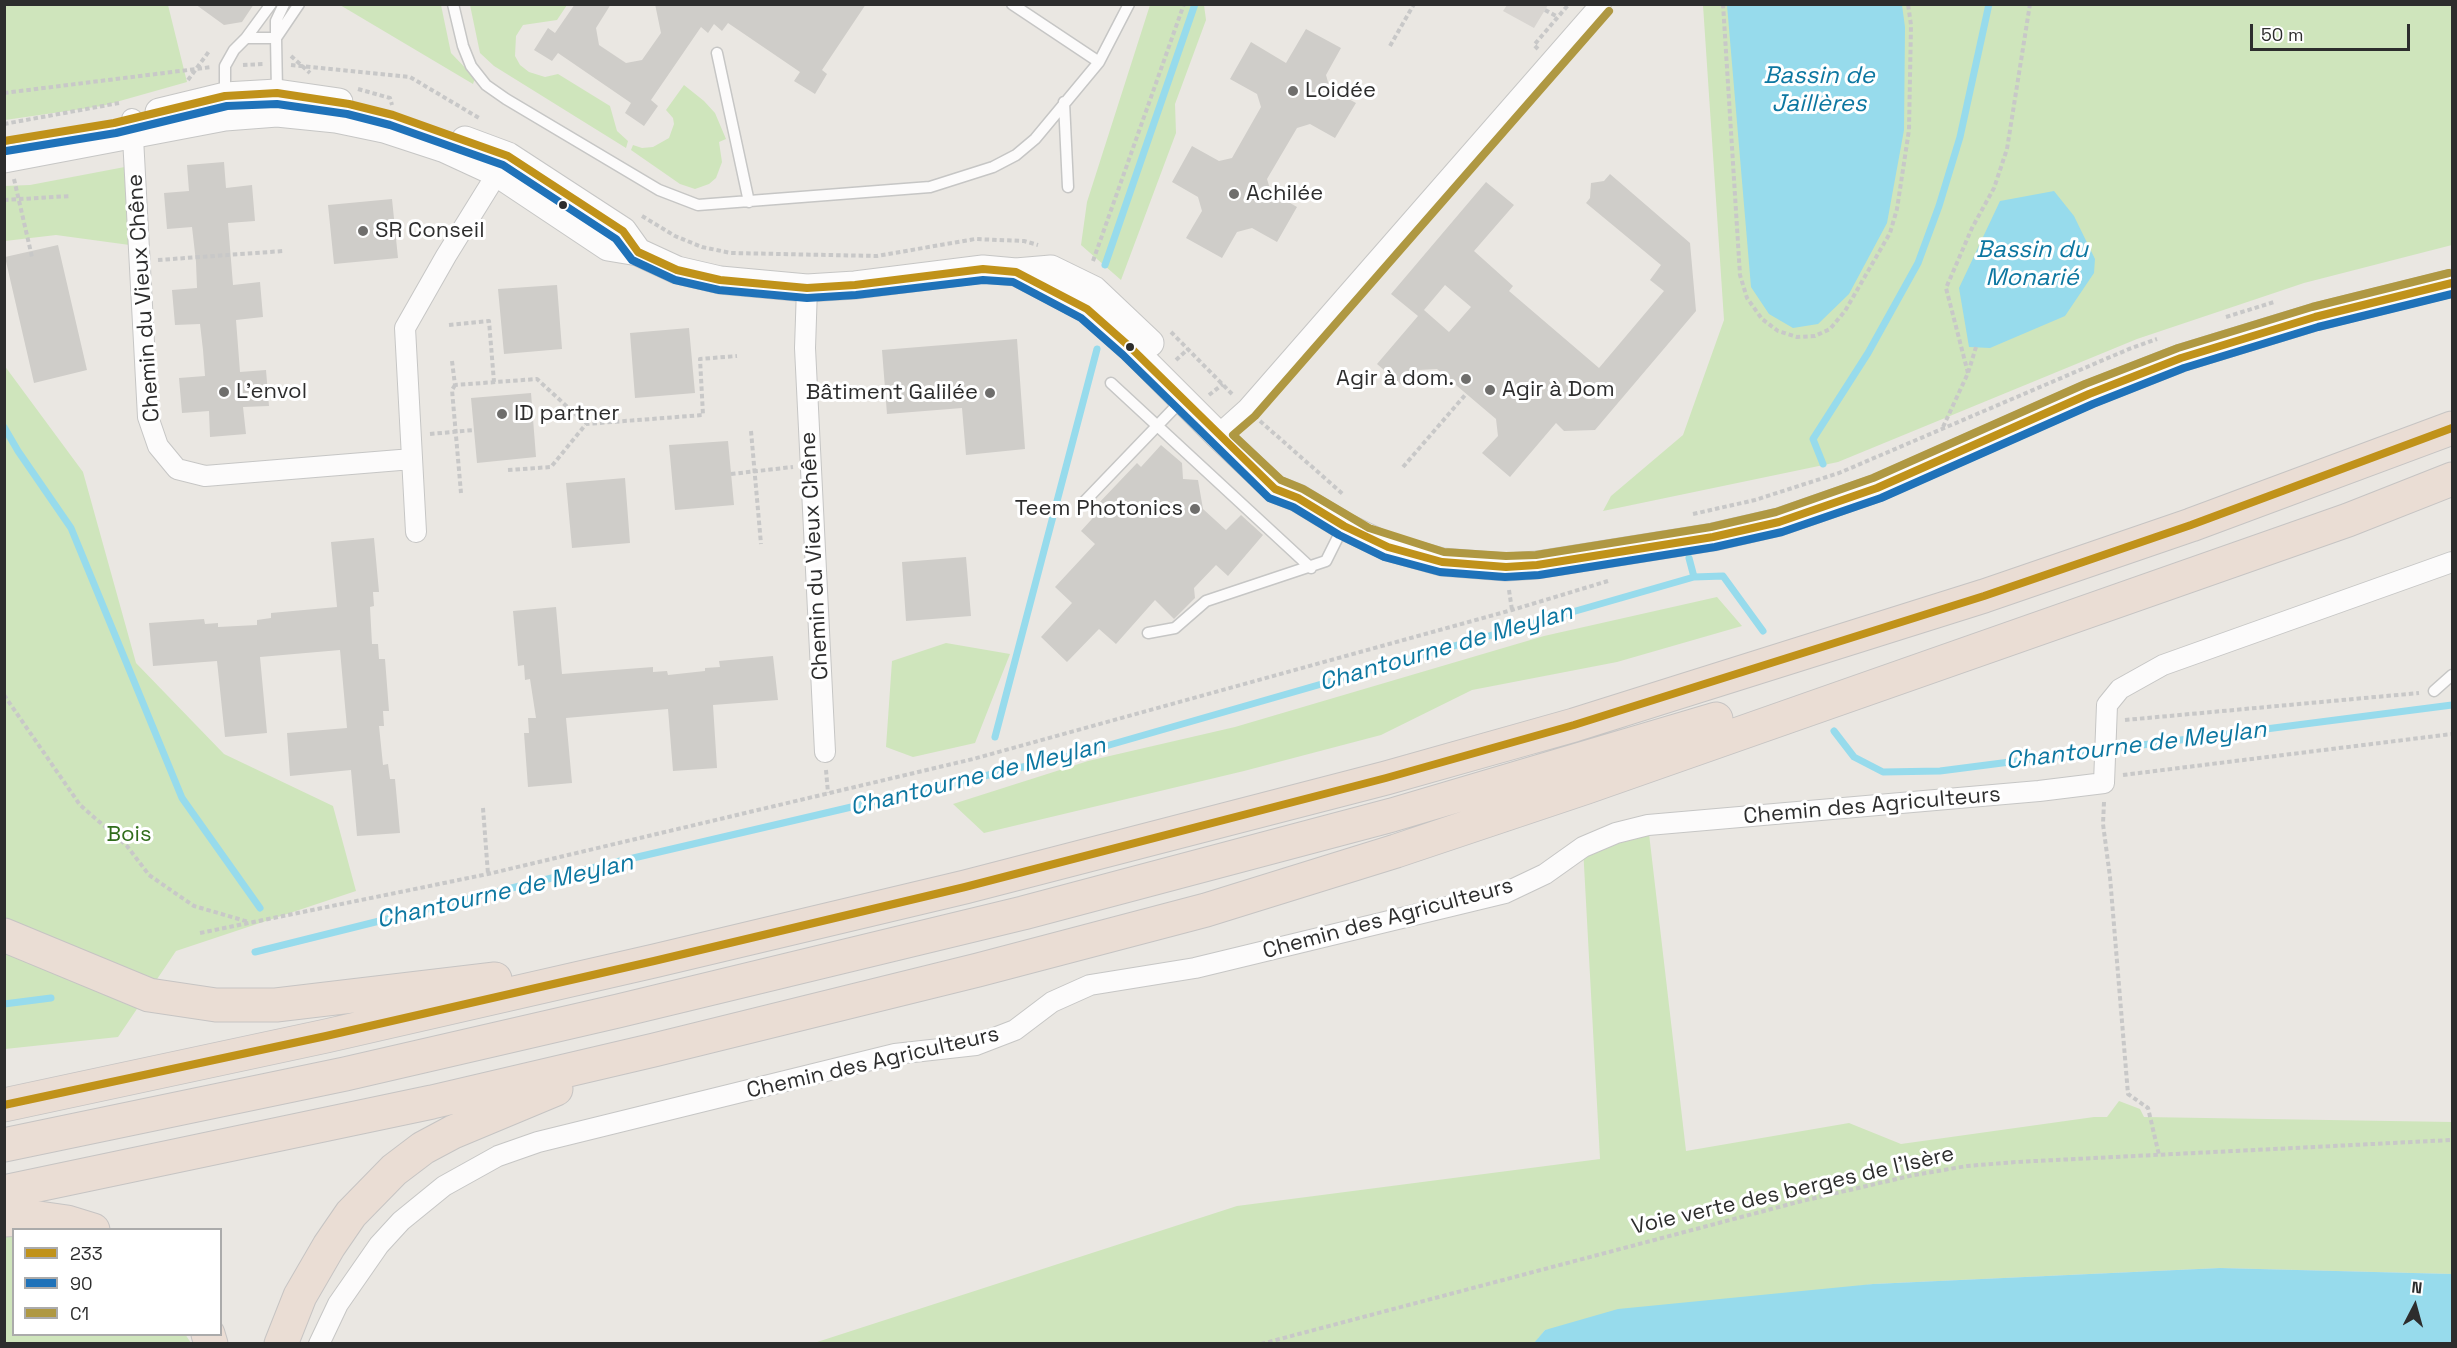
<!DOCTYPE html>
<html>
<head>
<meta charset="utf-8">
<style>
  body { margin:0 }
  #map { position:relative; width:2457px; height:1348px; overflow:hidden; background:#eae7e2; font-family:"Space Grotesk",sans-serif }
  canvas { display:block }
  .frame { position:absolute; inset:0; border:6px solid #2d2d2d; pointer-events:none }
  .legend { position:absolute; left:12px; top:1228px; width:210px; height:108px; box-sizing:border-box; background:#fff; border:2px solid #ababab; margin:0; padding:8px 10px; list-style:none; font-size:18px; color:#2d2d2d }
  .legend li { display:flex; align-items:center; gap:12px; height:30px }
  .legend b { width:30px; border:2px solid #ababab }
  .north { position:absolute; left:2385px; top:1276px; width:60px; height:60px; -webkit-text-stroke:4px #fff; paint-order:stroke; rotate:6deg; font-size:16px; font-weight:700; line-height:24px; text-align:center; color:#2d2d2d }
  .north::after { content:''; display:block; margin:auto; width:21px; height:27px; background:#2d2d2d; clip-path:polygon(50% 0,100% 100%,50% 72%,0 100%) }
  .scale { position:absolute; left:2250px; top:24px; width:160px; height:27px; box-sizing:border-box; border:3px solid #2d2d2d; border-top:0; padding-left:8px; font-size:18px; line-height:21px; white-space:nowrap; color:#2d2d2d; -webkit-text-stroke:4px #fff; paint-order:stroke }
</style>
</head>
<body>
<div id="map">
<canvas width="2457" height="1348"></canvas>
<div class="frame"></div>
<ul class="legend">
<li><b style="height:8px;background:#c0921a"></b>233</li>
<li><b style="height:8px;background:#1f72b9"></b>90</li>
<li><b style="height:8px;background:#af9842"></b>C1</li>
</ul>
<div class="north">N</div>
<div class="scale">50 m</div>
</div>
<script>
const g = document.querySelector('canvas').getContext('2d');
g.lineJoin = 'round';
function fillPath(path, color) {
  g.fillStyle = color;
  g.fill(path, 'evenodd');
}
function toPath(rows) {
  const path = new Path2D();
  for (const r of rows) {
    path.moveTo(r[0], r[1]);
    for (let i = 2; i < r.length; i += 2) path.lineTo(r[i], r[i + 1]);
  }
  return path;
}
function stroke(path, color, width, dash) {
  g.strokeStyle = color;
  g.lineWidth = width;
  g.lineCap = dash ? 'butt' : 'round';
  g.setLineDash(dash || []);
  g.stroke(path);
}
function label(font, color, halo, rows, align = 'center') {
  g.font = font + ' "Space Grotesk",sans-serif';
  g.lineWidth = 6;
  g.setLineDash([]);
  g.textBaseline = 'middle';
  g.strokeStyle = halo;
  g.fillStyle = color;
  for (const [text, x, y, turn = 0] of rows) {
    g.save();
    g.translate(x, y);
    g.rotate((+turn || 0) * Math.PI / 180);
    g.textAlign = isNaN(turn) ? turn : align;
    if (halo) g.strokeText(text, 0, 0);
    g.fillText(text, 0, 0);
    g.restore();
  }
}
const green = toPath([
  [4,5,168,5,187,82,102,106,5,120],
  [340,5,441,5,451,53,475,78,473,84],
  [470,5,567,5,557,20,523,25,516,36,515,56,520,65,529,72,545,77,558,74,610,106,617,131,628,141,626,148,494,66,480,53],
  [1150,5,1204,5,1206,20,1175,104,1176,133,1121,280,1081,245,1087,202],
  [1703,5,2452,5,2452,245,2304,283,2137,339,1838,462,1603,511,1611,496,1683,435,1724,320],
  [684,85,704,101,715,113,726,139,719,142,722,162,716,178,709,184,695,189,680,184,631,150,633,145,642,148,653,147,669,138,674,124,673,118,666,110],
  [130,166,137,246,56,235,5,241,4,186,30,185],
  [4,365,83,472,136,663,224,754,333,806,356,891,176,951,118,1037,5,1049],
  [1717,597,1742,626,1617,662,1472,690,1381,735,1244,771,984,833,953,804,1088,761,1235,727,1544,636],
  [946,643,1010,654,975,743,913,757,886,747,892,661],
  [1648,825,1686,1151,1849,1123,1901,1144,2094,1117,2107,1117,2119,1101,2140,1109,2144,1117,2452,1122,2452,1274,2220,1268,1873,1284,1545,1330,1534,1344,811,1344,1237,1206,1600,1159,1583,847],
  [13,1230,14,1334,185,1334,191,1343,5,1343,4,1231]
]);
const plaza = toPath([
  [1507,5,1507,4,1548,5,1534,28,1503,11]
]);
const water = toPath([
  [1727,5,1902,5,1905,27,1904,130,1887,223,1849,294,1818,324,1793,328,1769,314,1751,287],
  [2054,191,2074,216,2095,259,2094,273,2065,316,1990,348,1969,347,1959,288,2000,201],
  [2220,1268,2452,1274,2452,1343,1534,1343,1545,1330,1618,1309,1873,1284]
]);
const stream = toPath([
  [1105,265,1195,4],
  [4,427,18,451,71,528,182,798,260,908],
  [1823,464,1813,439,1868,353,1918,263,1939,206,1960,137,1989,4],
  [1689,558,1694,577],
  [1834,731,1854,757,1883,772,1940,771,2452,705],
  [995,737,1097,349],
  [255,952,612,863,1078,754,1694,577,1723,576,1763,631],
  [4,1004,51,998]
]);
const building = toPath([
  [195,4,254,4,242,22,224,25],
  [575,4,611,4,596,28,599,45,626,63,642,60,661,33,655,4,866,4,822,70,827,74,815,94,794,81,800,72,728,23,722,31,714,24,708,33,701,27,651,100,658,106,644,126,625,113,631,103,558,53,552,61,534,50,548,28,555,33],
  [1306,29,1341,48,1326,75,1330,89,1356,103,1335,138,1310,124,1297,128,1267,179,1271,192,1297,207,1277,242,1252,228,1237,232,1222,258,1186,238,1202,211,1198,197,1172,182,1192,146,1219,161,1232,158,1261,107,1257,94,1230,79,1251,42,1286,63],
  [224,162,226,188,252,185,255,221,228,223,233,285,260,282,263,317,236,320,240,372,266,370,269,406,243,407,246,434,210,437,209,411,182,413,179,378,205,376,203,350,200,324,175,325,172,290,197,288,196,262,192,227,167,229,164,193,189,191,187,165],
  [1610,174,1690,243,1696,311,1595,430,1564,431,1556,423,1510,477,1482,453,1498,436,1496,419,1437,369,1419,370,1404,387,1377,364,1418,316,1391,294,1486,182,1514,205,1474,251,1513,286,1509,291,1599,368,1664,291,1650,280,1661,265,1586,203,1590,198,1591,183,1604,181],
  [1445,285,1471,307,1449,332,1424,310],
  [392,199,398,258,334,264,328,205],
  [58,245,87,370,34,383,5,257],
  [557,285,562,349,504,354,498,289],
  [689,328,695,393,635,398,630,333],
  [1017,339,1025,449,966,455,962,408,887,414,882,350],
  [531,393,536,457,477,463,471,398],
  [728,441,734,505,675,510,669,445],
  [1161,445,1182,463,1183,479,1198,480,1203,509,1226,530,1241,515,1263,535,1228,576,1216,565,1194,588,1195,598,1174,619,1155,600,1116,644,1099,629,1067,662,1041,637,1072,603,1055,587,1095,544,1081,531,1101,509,1097,505,1137,463,1141,467],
  [625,478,630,543,572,548,566,483],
  [374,538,379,592,373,592,374,606,370,607,372,644,378,644,379,659,385,659,389,711,383,711,384,726,379,726,383,765,388,764,390,779,395,779,400,833,357,836,351,770,290,776,287,733,347,728,340,650,260,657,267,733,225,737,217,661,153,666,149,623,204,619,205,624,218,623,218,627,257,625,257,620,271,618,271,613,337,607,331,542],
  [966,557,971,616,906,621,902,562],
  [556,607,562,674,653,667,653,672,667,671,668,675,705,671,705,668,720,667,719,661,773,656,778,700,713,705,717,768,673,771,668,709,566,718,572,783,528,787,524,733,529,733,528,718,536,718,530,679,525,680,524,665,518,666,513,611]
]);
const path = toPath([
  [1723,4,1740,275,1747,298,1762,319,1778,331,1797,337,1815,336,1830,329,1845,311,1890,233,1897,209,1909,130,1911,25,1908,4],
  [1545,10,1558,17],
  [1390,46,1414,4],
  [1538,49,1534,45,1569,4],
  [291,56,310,73],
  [243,65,263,64],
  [291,65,410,77,479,118],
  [188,80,210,50],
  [358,89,390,98,392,105],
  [4,93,212,67],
  [4,124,119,103],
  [4,200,71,196],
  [642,216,675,236,702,247,731,253,877,256,975,239,1024,241,1038,245],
  [158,260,283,251],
  [1093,261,1184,4],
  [2226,317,2274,302],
  [449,325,489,321,494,382],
  [1171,332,1233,395],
  [1176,360,1188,349],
  [452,361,455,385,537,379,586,424],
  [1968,373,1946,288,1972,228,1994,188,2007,149,2030,4],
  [455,385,452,390,461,493],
  [1209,395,1223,384],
  [1260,421,1344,495],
  [1943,427,1968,373,1976,347],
  [751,431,761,544],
  [430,434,474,430],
  [1403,467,1466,394],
  [508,470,551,467,586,424,703,415,700,359,737,356],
  [731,474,793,467],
  [1693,514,1755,500,1839,473,2129,349,2157,339],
  [1509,590,1512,610],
  [4,695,80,805,127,846,149,875,194,906,249,922],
  [2125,720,2419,693],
  [826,770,828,793],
  [2123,775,2452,734],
  [2104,802,2103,824,2110,877,2128,1094,2148,1108,2159,1155],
  [483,808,488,874],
  [200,933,488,874,973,759,1512,610,1608,581],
  [1261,1344,1798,1202,1914,1175,1967,1166,2016,1162,2452,1140]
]);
const lane = toPath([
  [453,4,463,46,471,66,486,85,506,99,659,190,698,205,930,187,993,167,1016,155,1035,139,1099,62,1129,4],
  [1012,4,1099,62],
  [246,38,276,38,276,21,284,4],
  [717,53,749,202],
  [277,91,276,38,299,4],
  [225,97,225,66,234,50,246,38,271,4],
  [1064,102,1068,187],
  [1111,383,1311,568],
  [1084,502,1182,400],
  [1148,633,1175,628,1206,601,1326,561,1343,527],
  [2434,691,2452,675]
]);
const street = toPath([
  [132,119,148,417,158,446,177,469,205,476,412,459],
  [807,288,805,348,825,752],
  [1218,435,1247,409,1601,4],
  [416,532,405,328,446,256,503,164],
  [319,1344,338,1304,379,1245,401,1221,444,1186,498,1156,538,1142,895,1054,976,1045,1015,1030,1052,1002,1090,985,1195,968,1505,893,1545,874,1583,847,1616,833,1648,825,2039,791,2104,783,2107,705,2120,689,2163,665,2452,562]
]);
const secondary = toPath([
  [159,112,225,96,277,93,339,102],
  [465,140,508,156,623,231,638,252],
  [4,159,225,117,277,113,336,119,384,129,445,149,497,173,608,247,638,252,677,270,720,280,807,288,855,285,983,269,1016,272,1051,269,1094,290,1150,343],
  [1016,272,1087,309,1130,347,1218,435,1275,489,1298,498,1344,526,1388,547,1442,562,1506,567,1537,565,1713,537,1779,522,1877,488,2089,394,2181,358,2315,317,2452,283]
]);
const highway = toPath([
  [4,935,149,995,216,1005,276,1005,495,979],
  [4,1105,326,1036,654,961,965,887,1386,778,1574,725,1984,596,2191,525,2452,428],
  [4,1145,345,1074,618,1011,1023,913,1392,815,1716,719],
  [4,1192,432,1102,654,1050,978,970,1206,910,1396,851,1587,787,2348,520,2452,479],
  [4,1220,39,1218,67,1222,93,1230],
  [208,1334,211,1344],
  [281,1344,300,1296,329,1246,351,1214,394,1170,423,1148,453,1132,556,1089]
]);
const pathBridge = toPath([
  [14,179,32,257]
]);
const bus1 = toPath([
  [4,141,114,123,225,96,277,93,349,104,393,115,508,156,623,231,638,252,677,270,720,280,807,288,855,285,983,269,1016,272,1087,309,1130,347,1275,489,1298,498,1344,526,1388,547,1442,562,1506,567,1537,565,1713,537,1779,522,1877,488,2089,394,2181,358,2315,317,2452,283],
  [4,1105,326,1036,654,961,965,887,1386,778,1574,725,1984,596,2191,525,2452,428]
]);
const bus2 = toPath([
  [6,151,116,133,227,106,277,104,347,114,390,125,503,165,616,239,632,260,675,280,719,290,807,298,856,295,983,280,1013,282,1081,318,1123,355,1269,498,1293,507,1339,535,1384,557,1440,572,1505,577,1539,575,1715,547,1782,532,1881,498,2093,404,2184,368,2318,327,2452,294]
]);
const bus3 = toPath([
  [1609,11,1255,416,1233,435,1281,480,1303,489,1369,528,1444,552,1506,556,1536,555,1711,527,1776,512,1873,478,2085,384,2178,348,2312,307,2449,273]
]);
const markers = [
  [1293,91,6,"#6f6e6c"],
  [1234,194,6,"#6f6e6c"],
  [563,205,5,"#2d2d2d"],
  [363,231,6,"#6f6e6c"],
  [1130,347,5,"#2d2d2d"],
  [1466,379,6,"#6f6e6c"],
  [1490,390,6,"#6f6e6c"],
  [224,392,6,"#6f6e6c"],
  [990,393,6,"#6f6e6c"],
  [502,414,6,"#6f6e6c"],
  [1195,509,6,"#6f6e6c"]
];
const poiNames = [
  ["Loidée",1305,91],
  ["Achilée",1246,194],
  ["SR Conseil",375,231],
  ["Agir à dom.",1454,379,"right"],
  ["Agir à Dom",1502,390],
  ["L'envol",236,392],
  ["Bâtiment Galilée",978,393,"right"],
  ["ID partner",514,414],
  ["Teem Photonics",1183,509,"right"]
];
const streetNames = [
  ["Chemin du Vieux Chêne",144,298,-94],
  ["Chemin du Vieux Chêne",815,556,-93],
  ["Chemin des Agriculteurs",1872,806,-5],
  ["Chemin des Agriculteurs",1388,919,-15],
  ["Chemin des Agriculteurs",873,1063,-13],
  ["Voie verte des berges de l'Isère",1793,1191,-13]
];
const parkNames = [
  ["Bois",129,835]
];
const waterNames = [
  ["Bassin de",1819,76],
  ["Jaillères",1819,104],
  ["Bassin du",2032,250],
  ["Monarié",2032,278],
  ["Chantourne de Meylan",1446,648,-16],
  ["Chantourne de Meylan",2136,746,-7],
  ["Chantourne de Meylan",978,777,-14],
  ["Chantourne de Meylan",505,892,-13]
];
fillPath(green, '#cfe5bc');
fillPath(plaza, '#d8d5d1');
fillPath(water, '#97dbec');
stroke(stream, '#97dbec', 7);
fillPath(building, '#cfcdc9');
stroke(lane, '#c6c6c5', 13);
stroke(street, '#c6c6c5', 22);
stroke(secondary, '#c6c6c5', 29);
stroke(highway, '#c6c4c3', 35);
stroke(path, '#c8c8c8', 4, [4.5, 3]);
stroke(lane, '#fcfbfb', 10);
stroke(street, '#fcfbfb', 20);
stroke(secondary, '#fcfbfb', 27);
stroke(highway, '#eaddd4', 33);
stroke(pathBridge, '#c8c8c8', 4, [4.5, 3]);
stroke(bus1, '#c0921a', 8);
stroke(bus2, '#1f72b9', 8);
stroke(bus3, '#af9842', 8);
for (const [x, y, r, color] of markers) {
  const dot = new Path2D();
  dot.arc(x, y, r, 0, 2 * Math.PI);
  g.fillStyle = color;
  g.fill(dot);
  stroke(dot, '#fff', 2);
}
label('22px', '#2d2d2d', '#fff', poiNames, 'left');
label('22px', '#2d2d2d', '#fff', streetNames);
label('22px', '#306c1b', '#fff', parkNames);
label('italic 24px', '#0d77a1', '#fff', waterNames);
</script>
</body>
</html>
